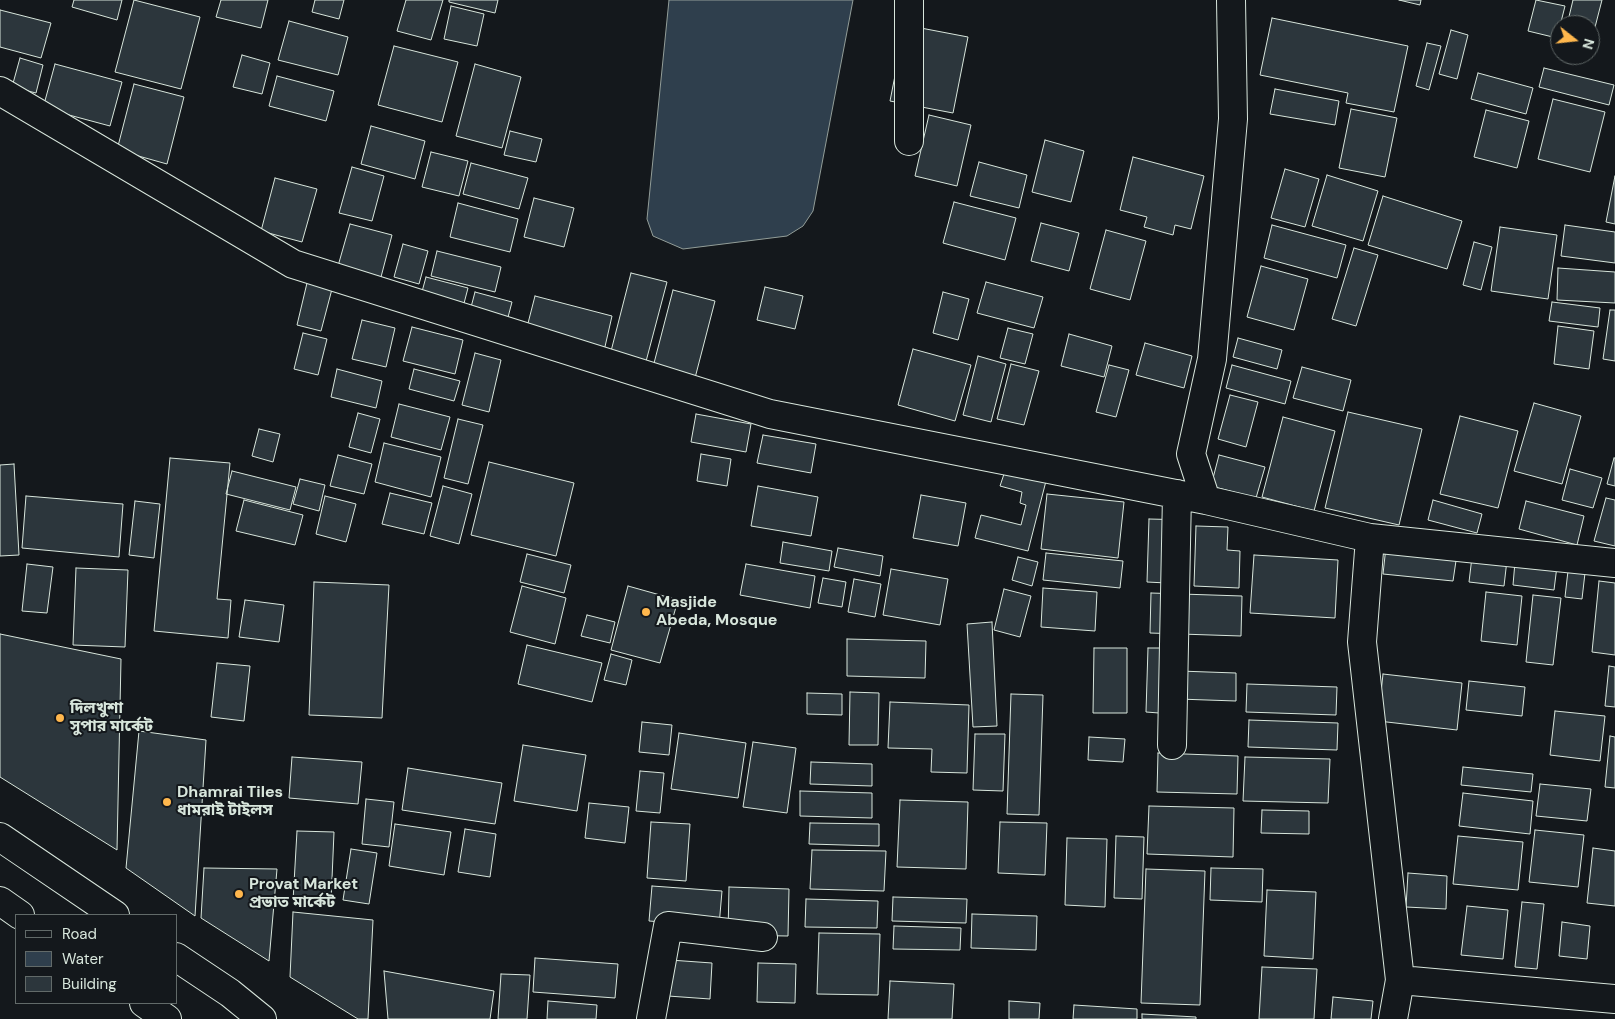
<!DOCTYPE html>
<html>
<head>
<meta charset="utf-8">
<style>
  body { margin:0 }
  #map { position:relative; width:1615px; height:1019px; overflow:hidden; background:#14181c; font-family:"DM Sans",sans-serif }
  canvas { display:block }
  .legend { position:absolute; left:15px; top:914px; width:162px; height:90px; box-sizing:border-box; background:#14181c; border:1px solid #626a69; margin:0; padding:6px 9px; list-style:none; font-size:15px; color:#d8e6dc }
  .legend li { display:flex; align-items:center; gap:10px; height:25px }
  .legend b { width:25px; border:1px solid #626a69 }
  .north { position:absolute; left:1550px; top:15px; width:50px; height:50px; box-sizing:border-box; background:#14181c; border:1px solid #626a69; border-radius:50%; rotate:106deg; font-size:14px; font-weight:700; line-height:20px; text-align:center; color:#d8e6dc }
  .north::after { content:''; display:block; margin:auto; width:18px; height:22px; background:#ffb74d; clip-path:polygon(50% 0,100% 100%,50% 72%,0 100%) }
</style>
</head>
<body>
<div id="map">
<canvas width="1615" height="1019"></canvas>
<ul class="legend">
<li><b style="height:6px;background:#14181c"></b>Road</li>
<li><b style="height:14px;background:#2f3f4d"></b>Water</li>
<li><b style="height:14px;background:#2c363c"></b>Building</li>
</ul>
<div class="north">N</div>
</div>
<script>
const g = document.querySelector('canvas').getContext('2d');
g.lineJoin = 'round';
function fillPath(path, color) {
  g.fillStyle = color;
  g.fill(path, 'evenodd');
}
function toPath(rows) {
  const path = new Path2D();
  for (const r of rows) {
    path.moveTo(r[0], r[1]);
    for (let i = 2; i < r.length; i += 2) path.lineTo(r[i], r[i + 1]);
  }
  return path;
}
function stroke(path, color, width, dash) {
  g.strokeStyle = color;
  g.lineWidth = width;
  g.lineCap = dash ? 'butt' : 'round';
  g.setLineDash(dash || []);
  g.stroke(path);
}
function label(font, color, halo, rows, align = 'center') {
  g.font = font + ' "DM Sans","Noto Sans Bengali",sans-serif';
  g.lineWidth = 4;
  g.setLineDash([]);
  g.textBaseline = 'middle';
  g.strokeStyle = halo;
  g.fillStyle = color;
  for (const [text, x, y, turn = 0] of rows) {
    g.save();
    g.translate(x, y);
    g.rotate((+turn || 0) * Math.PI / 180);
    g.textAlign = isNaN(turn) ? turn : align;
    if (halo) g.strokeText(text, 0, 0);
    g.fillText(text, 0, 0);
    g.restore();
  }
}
const water = toPath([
  [669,0,853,0,813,211,803,226,787,236,683,249,653,236,647,219,669,0]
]);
const building = toPath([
  [74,0,122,0,117,20,72,7,74,0],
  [134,0,200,17,181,89,115,72,134,0],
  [221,0,268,0,261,28,216,17,221,0],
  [315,0,344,0,339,19,312,12,315,0],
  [406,0,443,0,431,40,397,31,406,0],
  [449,0,498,0,495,13,449,2,449,0],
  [1399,0,1421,0,1420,5,1399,0],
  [1536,0,1565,6,1557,38,1528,31,1536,0],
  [1573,0,1602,0,1593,35,1590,34,1590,25,1567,25,1573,0],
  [451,6,484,14,477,46,444,39,451,6],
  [0,10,51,23,41,58,0,47,0,10],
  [1272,18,1408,46,1394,112,1346,103,1348,93,1260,75,1272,18],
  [289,21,348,37,338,75,278,60,289,21],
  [905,25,968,37,953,113,890,101,905,25],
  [1451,30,1468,35,1457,79,1439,74,1451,30],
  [1427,43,1441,46,1429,90,1416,86,1427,43],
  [394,46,458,62,442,122,378,105,394,46],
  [242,55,270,63,262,94,233,87,242,55],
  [20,58,43,65,36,93,12,87,20,58],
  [55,64,122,82,110,126,43,108,55,64],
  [475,64,521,77,502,148,456,136,475,64],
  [1544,68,1614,85,1609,105,1539,87,1544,68],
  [1478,73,1533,88,1526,114,1471,99,1478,73],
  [277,76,334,91,326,121,269,106,277,76],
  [134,84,184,97,167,164,117,150,134,84],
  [1275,89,1339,101,1335,125,1270,114,1275,89],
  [1553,99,1605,112,1590,172,1538,159,1553,99],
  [1351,109,1397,118,1385,177,1339,168,1351,109],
  [1486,110,1529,121,1517,168,1474,157,1486,110],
  [929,115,971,125,957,186,915,176,929,115],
  [371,126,425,141,415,179,361,164,371,126],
  [510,131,542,139,536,162,504,155,510,131],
  [1045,140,1084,151,1071,202,1032,192,1045,140],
  [431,152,468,161,459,196,422,187,431,152],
  [1133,157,1204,176,1191,229,1175,225,1173,235,1144,227,1147,217,1120,210,1133,157],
  [979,162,1027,175,1019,208,970,196,979,162],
  [471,163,528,178,519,209,463,194,471,163],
  [352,167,384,176,372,221,339,213,352,167],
  [1285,169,1319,179,1305,227,1271,218,1285,169],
  [1327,175,1378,191,1363,241,1312,226,1327,175],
  [1615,176,1615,224,1606,222,1615,176],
  [275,178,317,189,302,242,261,231,275,178],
  [1383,196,1462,221,1447,269,1368,245,1383,196],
  [534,198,574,208,564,247,524,237,534,198],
  [954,202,1016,218,1005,260,943,243,954,202],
  [458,203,518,219,510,252,450,237,458,203],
  [1041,223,1079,233,1069,271,1031,261,1041,223],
  [350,224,392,235,381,277,338,266,350,224],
  [1272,225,1346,245,1337,278,1264,258,1272,225],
  [1565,225,1615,232,1615,263,1561,256,1565,225],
  [1500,227,1557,235,1548,299,1491,291,1500,227],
  [1106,230,1146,241,1130,300,1090,289,1106,230],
  [1474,242,1492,247,1481,290,1463,285,1474,242],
  [403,244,428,251,419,284,394,277,403,244],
  [1354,248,1378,255,1356,326,1332,319,1354,248],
  [437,251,501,267,495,292,431,276,437,251],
  [1261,266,1308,279,1294,330,1247,317,1261,266],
  [1558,268,1615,272,1615,303,1557,300,1558,268],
  [631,273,667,282,644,369,609,359,631,273],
  [426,277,468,288,462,311,420,299,426,277],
  [986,282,1043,297,1034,328,977,313,986,282],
  [307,283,332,289,321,331,297,325,307,283],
  [765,287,803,296,795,329,757,320,765,287],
  [673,290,715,301,695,378,653,367,673,290],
  [475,292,512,302,507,321,470,311,475,292],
  [943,292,969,299,958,340,933,333,943,292],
  [535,296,612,316,604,351,526,331,535,296],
  [1552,302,1600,308,1598,327,1549,321,1552,302],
  [1610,310,1615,310,1615,361,1603,359,1610,310],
  [362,320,395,328,386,367,352,359,362,320],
  [1558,326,1594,331,1589,369,1554,364,1558,326],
  [412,327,463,340,455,374,403,361,412,327],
  [1008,328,1033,334,1025,364,1000,358,1008,328],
  [303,333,327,339,318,375,294,369,303,333],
  [1069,334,1112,346,1104,377,1061,366,1069,334],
  [1238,338,1282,350,1277,369,1233,357,1238,338],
  [1145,343,1192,356,1184,388,1136,375,1145,343],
  [913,349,971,365,955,421,898,405,913,349],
  [475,353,501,360,489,412,462,405,475,353],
  [978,356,1006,364,991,422,963,415,978,356],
  [1011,364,1039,371,1024,425,997,419,1011,364],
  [1109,365,1129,370,1116,417,1096,412,1109,365],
  [1232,365,1291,381,1285,404,1226,388,1232,365],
  [1302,367,1351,380,1343,411,1293,398,1302,367],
  [337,369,382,381,376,408,331,397,337,369],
  [414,369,460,381,454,401,409,389,414,369],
  [1230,395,1258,402,1246,447,1218,439,1230,395],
  [1534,403,1581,416,1562,484,1514,471,1534,403],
  [399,404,450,417,441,450,391,437,399,404],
  [1348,412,1422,429,1399,525,1325,508,1348,412],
  [358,413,380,419,371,453,349,447,358,413],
  [696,414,751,424,746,452,691,442,696,414],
  [1460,416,1518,431,1498,508,1440,494,1460,416],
  [1283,417,1335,431,1314,511,1262,497,1283,417],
  [458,419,483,425,468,484,444,478,458,419],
  [259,429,280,434,273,462,252,456,259,429],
  [763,435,816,444,811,473,757,463,763,435],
  [384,443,441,457,431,497,375,482,384,443],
  [701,454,731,459,727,486,697,481,701,454],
  [338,455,372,464,364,494,330,486,338,455],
  [1219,455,1265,467,1256,498,1211,486,1219,455],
  [170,458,230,463,217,599,231,600,228,638,154,631,170,458],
  [1614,458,1615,458,1615,486,1607,484,1614,458],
  [489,462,574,483,556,556,471,535,489,462],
  [14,464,19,555,0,556,0,465,14,464],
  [1570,469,1602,478,1593,508,1562,500,1570,469],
  [232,471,296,487,290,510,226,494,232,471],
  [1005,471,1046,481,1028,551,975,538,981,515,1021,525,1026,505,1020,503,1022,492,1000,486,1005,471],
  [300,479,325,485,319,511,293,504,300,479],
  [443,486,472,494,459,544,430,536,443,486],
  [758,486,818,497,811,536,751,526,758,486],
  [390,493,432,503,424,534,382,524,390,493],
  [1047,494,1124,502,1118,558,1041,549,1047,494],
  [921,495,966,503,958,546,913,538,921,495],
  [26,496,123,504,119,557,22,548,26,496],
  [325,496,356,504,346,542,316,534,325,496],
  [1606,498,1615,500,1615,546,1594,541,1606,498],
  [244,500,303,515,295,545,236,531,244,500],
  [1433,500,1482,514,1477,533,1428,520,1433,500],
  [135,501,160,504,154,558,129,555,135,501],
  [1526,501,1584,516,1577,545,1519,529,1526,501],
  [1149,519,1188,520,1186,584,1147,582,1149,519],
  [1196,526,1228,527,1227,550,1240,551,1239,588,1194,586,1196,526],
  [783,542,832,551,829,571,780,563,783,542],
  [1386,547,1457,554,1453,581,1383,574,1386,547],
  [838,548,883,556,880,576,834,567,838,548],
  [1046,553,1123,561,1120,588,1043,580,1046,553],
  [527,554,571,565,564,593,520,582,527,554],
  [1254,555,1338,560,1335,618,1250,613,1254,555],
  [1018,557,1038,562,1032,586,1012,580,1018,557],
  [1472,557,1507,560,1504,586,1469,582,1472,557],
  [1515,562,1557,566,1554,590,1513,585,1515,562],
  [27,564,53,567,47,613,22,611,27,564],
  [746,564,815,576,810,608,740,595,746,564],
  [76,568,128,570,125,647,73,645,76,568],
  [891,569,948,579,940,625,883,615,891,569],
  [1568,571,1585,573,1582,599,1565,597,1568,571],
  [823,578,846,582,842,607,818,603,823,578],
  [854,579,881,584,875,617,848,612,854,579],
  [1599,581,1615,583,1615,655,1592,652,1599,581],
  [314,582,389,585,382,718,309,715,314,582],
  [522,586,566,598,555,644,510,632,522,586],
  [628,586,678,600,660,663,611,650,628,586],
  [1043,588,1097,592,1095,631,1041,627,1043,588],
  [1004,589,1031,596,1020,637,994,630,1004,589],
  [1486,592,1522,596,1517,645,1481,641,1486,592],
  [1151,593,1242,596,1241,636,1150,633,1151,593],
  [1533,595,1561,598,1553,665,1526,662,1533,595],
  [245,600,284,605,279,642,239,637,245,600],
  [587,615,615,622,610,643,581,636,587,615],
  [992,622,997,726,973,727,967,624,992,622],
  [0,634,121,659,117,850,0,777,0,634],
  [847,639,926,641,925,678,847,676,847,639],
  [527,645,602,663,592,702,518,684,527,645],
  [1094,648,1127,648,1127,713,1093,713,1094,648],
  [1148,648,1174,648,1172,714,1146,712,1148,648],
  [611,654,632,660,626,685,604,680,611,654],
  [217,663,250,666,244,721,211,717,217,663],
  [1609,666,1615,667,1615,707,1605,706,1609,666],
  [1179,671,1236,673,1236,701,1178,699,1179,671],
  [1383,674,1462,683,1457,730,1378,721,1383,674],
  [1469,681,1525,687,1522,716,1466,710,1469,681],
  [1247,684,1337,687,1336,715,1246,712,1247,684],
  [850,692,879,693,878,745,849,745,850,692],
  [807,693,842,694,842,715,807,714,807,693],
  [1011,694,1043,695,1039,815,1007,814,1011,694],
  [890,702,969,705,967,773,931,772,932,749,888,748,890,702],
  [1555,711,1605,716,1600,761,1550,755,1555,711],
  [1249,720,1338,723,1337,750,1248,747,1249,720],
  [642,722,672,725,669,755,639,752,642,722],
  [139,731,206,740,195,916,126,868,139,731],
  [679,733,746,743,738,798,671,789,679,733],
  [975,734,1005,734,1003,791,973,790,975,734],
  [1610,736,1615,737,1615,788,1605,787,1610,736],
  [1089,737,1125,739,1123,762,1088,760,1089,737],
  [753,742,796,748,787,813,743,807,753,742],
  [523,745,586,755,577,811,514,801,523,745],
  [1158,753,1238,756,1237,794,1157,792,1158,753],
  [292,757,362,762,358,804,289,798,292,757],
  [1245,757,1330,759,1328,803,1243,801,1245,757],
  [811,762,872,764,872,786,810,784,811,762],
  [1463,767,1533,774,1531,792,1461,785,1463,767],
  [408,768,502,783,495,824,402,810,408,768],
  [640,771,664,773,660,813,636,811,640,771],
  [1540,784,1591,789,1587,821,1536,816,1540,784],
  [800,791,872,793,872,818,800,816,800,791],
  [1463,793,1533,801,1530,834,1459,826,1463,793],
  [366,799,394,802,389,847,362,844,366,799],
  [900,800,968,802,966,869,897,867,900,800],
  [589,803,629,807,625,843,585,838,589,803],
  [1149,806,1234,808,1233,857,1147,854,1149,806],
  [1262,810,1309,811,1309,834,1261,833,1262,810],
  [651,822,690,824,686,881,647,878,651,822],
  [1000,822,1047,823,1045,875,998,873,1000,822],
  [810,823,879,824,879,846,809,844,810,823],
  [395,824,451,832,444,875,389,866,395,824],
  [465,829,496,834,490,877,458,872,465,829],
  [1535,830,1584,835,1578,887,1529,882,1535,830],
  [297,831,334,832,331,902,293,901,297,831],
  [1116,836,1144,837,1142,899,1114,898,1116,836],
  [1458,836,1523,842,1518,890,1453,884,1458,836],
  [1067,838,1107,839,1105,907,1065,905,1067,838],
  [1593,848,1615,851,1615,906,1587,903,1593,848],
  [351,849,377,853,369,904,343,900,351,849],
  [812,850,886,851,884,891,810,889,812,850],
  [204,868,277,869,269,961,201,918,204,868],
  [1211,868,1263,869,1262,902,1210,900,1211,868],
  [1146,869,1205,871,1200,1005,1141,1003,1146,869],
  [1408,873,1447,876,1446,909,1406,907,1408,873],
  [652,886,722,891,719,926,649,921,652,886],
  [729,887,789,889,788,936,728,935,729,887],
  [1267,890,1316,892,1313,959,1264,956,1267,890],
  [893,897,967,899,966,923,892,921,893,897],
  [806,899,878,901,877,928,805,927,806,899],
  [1522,902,1544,904,1537,969,1515,967,1522,902],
  [1467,906,1508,910,1503,959,1461,955,1467,906],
  [293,912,373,920,368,1019,358,1019,290,977,293,912],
  [972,914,1037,916,1036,950,971,948,972,914],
  [1562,922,1590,926,1587,959,1559,956,1562,922],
  [894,926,961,928,960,950,893,949,894,926],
  [819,933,880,934,878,995,817,994,819,933],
  [535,958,618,964,615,998,533,992,535,958],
  [656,959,712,963,710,999,654,995,656,959],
  [758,963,796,964,795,1003,757,1002,758,963],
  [1262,967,1317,969,1314,1019,1259,1019,1262,967],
  [384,971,494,991,490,1019,388,1019,384,971],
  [501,974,530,975,527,1019,498,1019,501,974],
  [890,981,954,984,952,1019,888,1019,890,981],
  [1333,997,1373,1001,1371,1019,1331,1019,1333,997],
  [548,1001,597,1005,596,1019,547,1019,548,1001],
  [1009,1001,1040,1003,1039,1019,1009,1019,1009,1001],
  [1074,1005,1137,1009,1137,1019,1073,1019,1074,1005],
  [1142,1014,1196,1017,1196,1019,1142,1019,1142,1014]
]);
const street = toPath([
  [1231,0,1233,119,1212,359,1191,454,1206,500,1370,538,1362,642,1400,980,1393,1019],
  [0,91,293,264,770,414,1206,500],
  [909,141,909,0],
  [1370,538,1615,563],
  [1172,745,1177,494],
  [1400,980,1615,999],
  [651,1019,668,926,763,937]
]);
const highway = toPath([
  [0,837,115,915],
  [0,901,20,915],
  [176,957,230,993,262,1019],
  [144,1003,167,1019]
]);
const markers = [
  [646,612,5,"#ffb74d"],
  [60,718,5,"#ffb74d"],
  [167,802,5,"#ffb74d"],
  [239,894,5,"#ffb74d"]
];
const poiNames = [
  ["Masjide",656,603],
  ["Abeda, Mosque",656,621],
  ["দিলখুশা",70,709],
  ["সুপার মার্কেট",70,727],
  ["Dhamrai Tiles",177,793],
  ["ধামরাই টাইলস",177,811],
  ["Provat Market",249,885],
  ["প্রভাত মার্কেট",249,903]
];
fillPath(water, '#2f3f4d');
stroke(water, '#939e99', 1);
fillPath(building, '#2c363c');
stroke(building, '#d8e6dc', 1);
stroke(street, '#d8e6dc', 30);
stroke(highway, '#d8e6dc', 30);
stroke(street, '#14181c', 28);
stroke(highway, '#14181c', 28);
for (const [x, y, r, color] of markers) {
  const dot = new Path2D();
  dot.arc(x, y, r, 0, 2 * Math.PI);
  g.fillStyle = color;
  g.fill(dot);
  stroke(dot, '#14181c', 2);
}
label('bold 16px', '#d8e6dc', '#14181c', poiNames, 'left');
</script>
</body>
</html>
